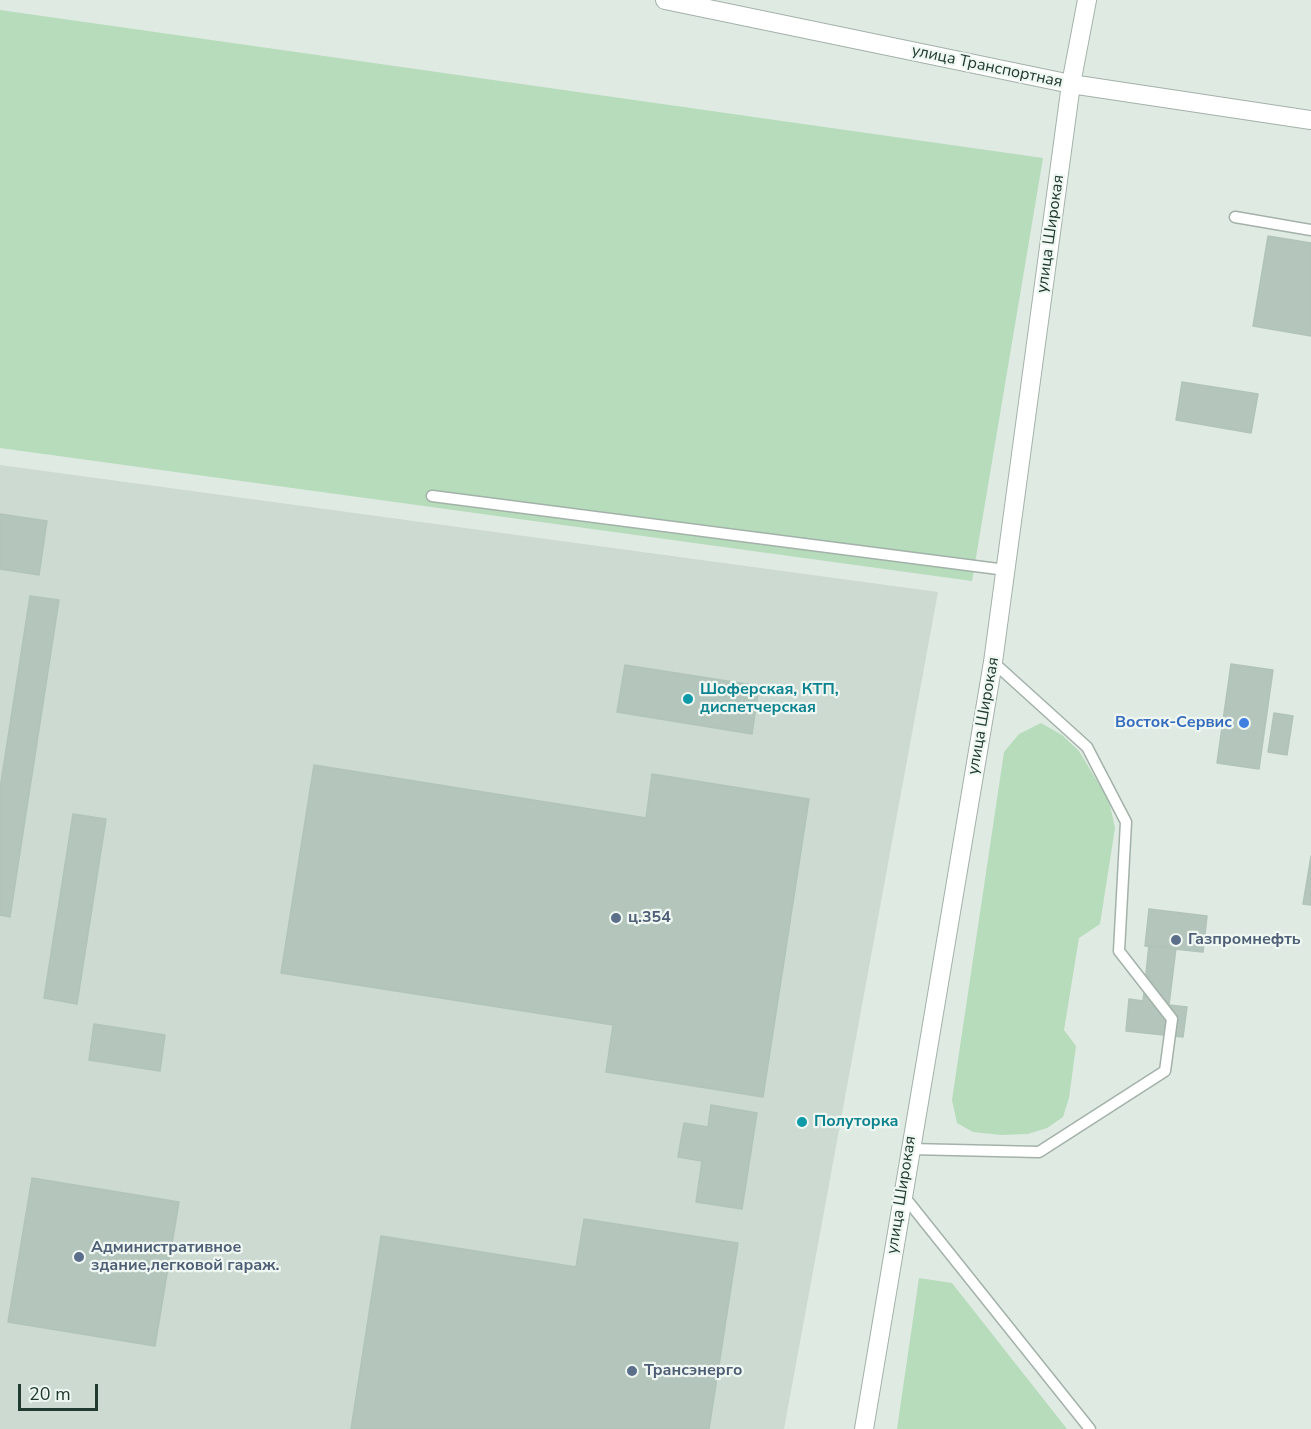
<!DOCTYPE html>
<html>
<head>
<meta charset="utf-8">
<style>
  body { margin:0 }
  #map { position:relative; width:1311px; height:1429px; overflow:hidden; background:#dfeae3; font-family:"Nunito Sans",sans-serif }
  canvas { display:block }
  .scale { position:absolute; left:18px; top:1384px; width:80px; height:27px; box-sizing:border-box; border:3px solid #203a2f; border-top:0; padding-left:8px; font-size:18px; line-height:21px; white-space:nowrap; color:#203a2f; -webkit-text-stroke:4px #eff7f2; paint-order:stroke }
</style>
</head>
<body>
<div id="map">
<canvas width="1311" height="1429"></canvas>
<div class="scale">20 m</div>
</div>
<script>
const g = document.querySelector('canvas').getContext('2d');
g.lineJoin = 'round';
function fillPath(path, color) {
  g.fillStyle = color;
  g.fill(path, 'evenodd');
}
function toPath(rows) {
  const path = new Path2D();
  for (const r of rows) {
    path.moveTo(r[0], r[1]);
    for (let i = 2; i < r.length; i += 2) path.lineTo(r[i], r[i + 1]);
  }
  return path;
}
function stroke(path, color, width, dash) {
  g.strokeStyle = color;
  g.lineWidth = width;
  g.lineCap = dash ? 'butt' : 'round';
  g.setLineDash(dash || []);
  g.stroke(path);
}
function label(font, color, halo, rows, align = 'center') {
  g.font = font + ' "Nunito Sans",sans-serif';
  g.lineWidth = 4.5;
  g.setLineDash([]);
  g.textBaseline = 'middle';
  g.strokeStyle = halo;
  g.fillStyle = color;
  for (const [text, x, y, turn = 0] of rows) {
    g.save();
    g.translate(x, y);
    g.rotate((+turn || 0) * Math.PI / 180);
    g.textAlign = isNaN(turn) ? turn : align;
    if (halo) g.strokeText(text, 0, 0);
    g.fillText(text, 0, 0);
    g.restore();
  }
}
const built = toPath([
  [0,465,938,592,784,1429,0,1429]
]);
const green = toPath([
  [0,10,1043,158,972,581,0,448],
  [1041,723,1062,735,1079,751,1109,801,1115,828,1100,924,1079,938,1064,1030,1076,1046,1069,1098,1063,1117,1047,1128,1028,1134,1001,1135,973,1132,957,1123,952,1100,1004,752,1019,734],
  [919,1278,952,1283,1067,1429,897,1429]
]);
const building = toPath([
  [1268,236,1311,243,1311,336,1253,326,1268,236],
  [1182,382,1258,394,1251,433,1176,420,1182,382],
  [0,514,47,521,39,575,0,569,0,514],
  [30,596,59,600,10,917,0,915,0,789,30,596],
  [1231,664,1273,670,1259,769,1217,763,1231,664],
  [625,665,759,686,752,734,617,712,625,665],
  [1274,713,1293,716,1287,755,1268,752,1274,713],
  [314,765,646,818,652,774,809,799,763,1097,606,1072,613,1025,281,973,314,765],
  [73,814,106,819,77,1004,44,998,73,814],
  [1311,856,1311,905,1303,904,1311,856],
  [1149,909,1207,916,1203,952,1145,946,1149,909],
  [1149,945,1176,948,1169,1005,1187,1007,1183,1037,1126,1031,1129,999,1143,1001,1149,945],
  [94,1024,165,1035,160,1071,89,1060,94,1024],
  [711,1105,757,1113,742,1209,696,1202,702,1161,678,1157,684,1123,708,1127,711,1105],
  [32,1178,179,1202,155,1346,8,1322,32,1178],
  [584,1219,738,1243,709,1429,351,1429,381,1236,576,1267,584,1219]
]);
const service = toPath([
  [1235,217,1311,230],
  [432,496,1006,570],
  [910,1149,1039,1152,1165,1071,1172,1019,1119,951,1126,822,1087,747,993,662],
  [903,1195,1090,1429]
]);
const tertiary = toPath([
  [665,0,1071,84,1311,120],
  [864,1429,993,662,1071,84,1087,0]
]);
const markers = [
  [688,699,6,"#0f9aa8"],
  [1244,723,6,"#3f7fe0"],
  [616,918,6,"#5c6f8a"],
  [1176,940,6,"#5c6f8a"],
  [802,1122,6,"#0f9aa8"],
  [79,1257,6,"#5c6f8a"],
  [632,1371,6,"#5c6f8a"]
];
const streetNames = [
  ["улица Транспортная",987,67,12],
  ["улица Широкая",1051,234,-82],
  ["улица Широкая",984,716,-80],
  ["улица Широкая",902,1195,-81]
];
const cultureNames = [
  ["Шоферская, КТП,",700,690],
  ["диспетчерская",700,708],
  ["Полуторка",814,1122]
];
const shopNames = [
  ["Восток-Сервис",1232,723]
];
const serviceNames = [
  ["ц.354",628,918],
  ["Газпромнефть",1188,940],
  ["Административное",91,1248],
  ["здание,легковой гараж.",91,1266],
  ["Трансэнерго",644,1371]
];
fillPath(built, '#cddad2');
fillPath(green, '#b7dcbb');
fillPath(building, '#b4c5bc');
stroke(building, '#b1c4b9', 1.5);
stroke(service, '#a2b2a9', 13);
stroke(tertiary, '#a2b2a9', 20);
stroke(service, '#fff', 10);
stroke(tertiary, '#fff', 18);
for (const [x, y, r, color] of markers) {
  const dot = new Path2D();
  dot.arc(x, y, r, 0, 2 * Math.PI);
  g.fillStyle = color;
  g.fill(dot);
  stroke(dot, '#eff7f2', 2);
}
label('16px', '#203a2f', '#eff7f2', streetNames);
label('bold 16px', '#0d838f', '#eff7f2', cultureNames, 'left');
label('bold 16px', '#366cbe', '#eff7f2', shopNames, 'right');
label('bold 16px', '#4e5e75', '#eff7f2', serviceNames, 'left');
</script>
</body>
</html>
